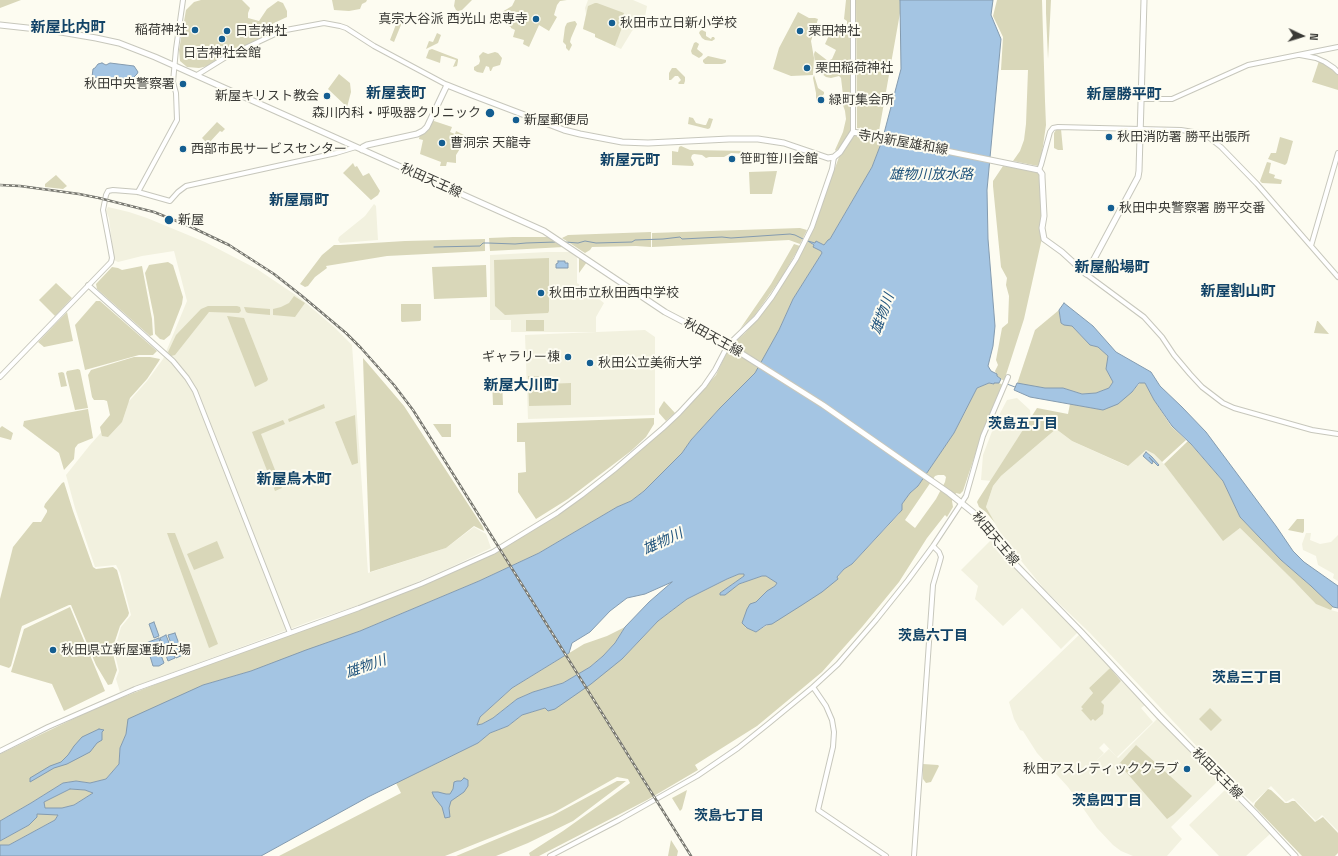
<!DOCTYPE html>
<html>
<head>
<meta charset="utf-8">
<style>
  body { margin:0 }
  #map { position:relative; width:1338px; height:856px; overflow:hidden; background:#fdfcf1; font-family:"Space Grotesk",sans-serif }
  canvas { display:block }
  .north { position:absolute; left:1282px; top:16px; width:40px; height:40px; -webkit-text-stroke:3px #fdfcf1; paint-order:stroke; rotate:94deg; font-size:11px; font-weight:700; line-height:16px; text-align:center; color:#3a3a36 }
  .north::after { content:''; display:block; margin:auto; width:14px; height:18px; background:#3a3a36; clip-path:polygon(50% 0,100% 100%,50% 72%,0 100%) }
</style>
</head>
<body>
<div id="map">
<canvas width="1338" height="856"></canvas>
<div class="north">N</div>
</div>
<script>
const g = document.querySelector('canvas').getContext('2d');
g.lineJoin = 'round';
function fillPath(path, color) {
  g.fillStyle = color;
  g.fill(path, 'evenodd');
}
function toPath(rows) {
  const path = new Path2D();
  for (const r of rows) {
    path.moveTo(r[0], r[1]);
    for (let i = 2; i < r.length; i += 2) path.lineTo(r[i], r[i + 1]);
  }
  return path;
}
function stroke(path, color, width, dash) {
  g.strokeStyle = color;
  g.lineWidth = width;
  g.lineCap = dash ? 'butt' : 'round';
  g.setLineDash(dash || []);
  g.stroke(path);
}
function label(font, color, halo, rows, align = 'center') {
  g.font = font + ' "Space Grotesk","Noto Sans JP",sans-serif';
  g.lineWidth = 4;
  g.setLineDash([]);
  g.textBaseline = 'middle';
  g.strokeStyle = halo;
  g.fillStyle = color;
  for (const [text, x, y, turn = 0] of rows) {
    g.save();
    g.translate(x, y);
    g.rotate((+turn || 0) * Math.PI / 180);
    g.textAlign = isNaN(turn) ? turn : align;
    if (halo) g.strokeText(text, 0, 0);
    g.fillText(text, 0, 0);
    g.restore();
  }
}
const built = toPath([
  [588,0,633,0,647,6,645,17,632,31,621,49,595,37,595,34,583,29,586,14,585,8],
  [374,204,376,206,378,240,340,243,338,240,339,237,365,216],
  [108,207,129,212,147,218,205,242,257,269,300,298,334,327,352,345,368,573,446,548,474,527,486,534,491,548,449,568,381,598,314,620,120,692,116,679,119,671,114,651,121,627,131,615,120,573,116,565,95,567,75,508,66,475,90,445,147,381,163,359,187,301,174,251,142,256,118,262,114,260,109,218,106,211],
  [547,252,570,252,577,256,577,283,585,288,604,303,596,317,596,332,511,332,511,320,490,320,490,255],
  [645,330,655,337,655,415,528,419,525,335],
  [1017,398,1030,410,1031,419,992,481,981,480,983,455,996,421,1007,400],
  [1056,429,1072,441,1127,466,1146,450,1154,454,1164,464,1223,540,1240,528,1295,582,1331,610,1338,612,1338,831,1322,815,1316,821,1293,798,1286,802,1271,786,1253,803,1237,789,1090,633,1045,590,1004,540,986,507,993,486,1001,476],
  [1306,533,1311,533,1310,540,1320,544,1331,542,1338,535,1338,581,1333,578,1334,574,1318,565,1316,556,1303,550,1302,544],
  [991,540,1078,632,1061,649,1022,608,1003,626,975,599,978,586,961,570],
  [1079,635,1110,668,1089,688,1093,693,1081,707,1083,709,1081,710,1092,721,1093,719,1095,721,1100,702,1121,681,1133,691,1145,705,1141,708,1153,722,1117,757,1104,743,1099,748,1104,753,1094,763,1109,749,1118,758,1158,718,1219,780,1171,827,1182,839,1167,856,1133,856,1121,851,1113,845,1097,828,1068,787,1037,753,1023,731,1020,730,1014,719,1009,702],
  [1226,789,1270,834,1246,856,1219,856,1189,825]
]);
const green = toPath([
  [0,0,21,0,0,8],
  [201,0,242,0,250,8,248,13,248,18,259,21,267,9,278,1,283,3,287,11,287,17,274,23,267,28,264,37,223,56,208,66,199,68,187,67,180,61,179,50,186,10,194,2],
  [332,0,367,0,366,2,362,4,360,9,349,11,334,10],
  [455,0,472,0,462,10,458,11,456,10,454,6],
  [515,0,567,0,560,1,557,5,554,15,557,17,549,31,539,25,529,47,523,44,524,40,513,37,515,30,511,28,511,27,509,26,502,19,497,17,497,15,512,6],
  [846,0,851,0,851,132,844,143,836,151,835,150,843,132,846,119,845,111,842,102,843,95,841,78,839,76,831,78,826,77,818,71,815,65,814,54,815,51,828,61,832,59,836,50,825,44,830,33,842,35,845,34,847,31,847,21,844,19],
  [856,0,900,0,900,13,879,131,857,128],
  [997,0,1042,0,1045,101,1046,125,1041,160,1038,166,1013,161,1020,151,1024,140,1026,124,1028,70,1001,70,1003,37,993,16],
  [1046,0,1051,0,1048,59,1046,13],
  [595,3,597,3,624,13,623,16,626,17,615,46,595,37,595,34,583,29,588,6],
  [798,12,809,18,815,18,818,19,811,41,814,58,813,75,791,76,773,69,779,48],
  [397,19,403,20,394,42,390,40,395,27],
  [575,21,577,24,571,38,570,42,572,45,569,51,566,48,566,45,563,42,565,27,567,23,570,22],
  [702,30,706,32,706,36,711,39,712,37,714,37,715,39,712,41,705,40,702,38,699,33,700,31],
  [437,33,441,35,438,43,426,49,429,41,433,42],
  [696,42,699,44,697,49,703,54,702,56,699,58,692,54,691,51,694,43],
  [432,49,458,59,458,61,457,66,453,67,456,60,443,56,441,56,440,63,426,58,429,50],
  [483,52,488,54,495,52,498,53,502,58,500,65,493,67,491,71,490,71,489,67,486,66,483,73,477,72,474,70,474,67,479,64,480,61,479,56],
  [708,56,721,59,726,60,726,62,725,63,722,64,705,64,703,62,703,60],
  [1319,61,1327,65,1338,75,1338,90,1312,82],
  [672,68,676,68,685,77,685,81,684,84,679,84,678,83,681,80,678,76,675,76,671,80,669,80,669,73],
  [339,74,350,83,351,92,347,107,328,89],
  [814,75,818,88,824,92,824,94,821,97,818,97,816,101,816,93,813,78],
  [689,117,693,118,696,123,704,125,706,125,709,118,713,119,710,128,708,129,688,124],
  [431,120,452,127,450,132,455,134,456,131,464,135,462,139,464,140,463,144,456,155,456,163,447,162,446,166,440,166,441,162,420,154,423,140,419,139,420,134],
  [217,122,225,129,222,132,220,131,208,144,202,138],
  [1061,129,1063,150,1058,150,1054,148,1054,133,1056,130],
  [855,135,882,141,872,167,830,239,824,245,816,241,815,243,809,241,814,246,813,247,821,251,822,253,793,299,779,330,763,360,755,373,720,408,691,440,682,453,644,491,631,501,617,507,539,553,479,581,360,631,251,671,203,685,126,734,120,748,119,764,106,779,90,783,76,781,63,783,31,803,0,821,0,754,98,707,174,677,320,624,399,595,494,553,537,528,565,509,620,468,676,419,716,375,727,352,732,350,736,353,739,347,736,343,737,340,745,333,759,316,813,228,839,157],
  [1280,137,1293,141,1287,163,1285,165,1268,159,1271,153,1276,153],
  [681,146,690,150,749,151,753,152,757,155,756,158,754,158,747,154,731,153,724,157,709,157,706,158,702,155,694,154,692,155,691,158,694,164,693,166,672,165,672,151,678,152,679,147],
  [1267,162,1271,163,1269,173,1275,175,1274,178,1282,180,1281,184,1262,183,1260,181],
  [353,163,355,167,357,166,363,176,369,173,380,191,378,195,371,200,343,173],
  [1003,166,1037,171,1039,174,1042,217,1040,230,1042,238,1024,319,1004,381,997,376,995,371,998,365,996,360,1002,328,1008,323,1009,296,1006,285,1007,278,1001,267,993,186,993,181],
  [777,171,772,194,750,194,749,172],
  [56,175,67,186,63,189,45,187,45,184],
  [800,228,807,230,800,244,789,240,652,247,652,233],
  [651,232,651,247,636,246,592,247,590,250,585,253,562,238,568,235],
  [513,237,549,237,564,247,490,251,489,238],
  [485,239,485,251,387,256,326,266,327,268,315,277,308,286,305,287,300,284,322,255,334,245,340,245,405,241],
  [794,244,800,246,782,277,755,315,740,329,771,284],
  [579,256,587,262,579,273],
  [549,258,549,311,548,313,505,315,495,306,494,260],
  [168,262,173,265,183,297,182,304,170,335,164,340,160,339,155,334,154,317,145,273,149,265],
  [486,265,487,297,434,299,432,267],
  [142,266,152,319,153,335,150,336,97,289,96,284,112,267,118,268,122,270],
  [56,283,72,298,55,316,39,300],
  [294,296,305,303,295,317,273,315,273,309,281,307,289,303],
  [96,301,100,301,157,351,153,355,139,355,85,370,75,325],
  [401,304,421,304,421,320,420,321,402,322,401,321],
  [208,306,237,306,240,307,241,311,239,313,209,312,175,355,171,356,168,352,176,335,201,309],
  [244,307,270,309,270,315,248,313,246,312],
  [1059,310,1061,323,1072,326,1090,345,1098,347,1109,356,1106,369,1113,382,1109,388,1096,393,1082,394,1063,388,1045,388,1017,384,1035,330],
  [67,312,73,341,44,347,38,342],
  [227,316,244,318,268,379,267,381,255,387],
  [526,320,544,320,544,331,526,331],
  [1317,321,1318,321,1329,334,1314,333],
  [134,357,150,357,160,359,159,361,147,379,130,398,122,422,108,437,102,436,100,427,110,415,107,401,104,400,94,400,92,397,88,375,91,370],
  [363,358,404,406,483,527,484,531,474,526,446,548,370,572],
  [78,369,80,370,88,408,75,410,66,373,67,371],
  [62,372,64,373,67,386,61,387,58,373],
  [528,376,545,376,545,384,571,383,571,405,529,406],
  [492,379,502,379,503,405,493,405],
  [989,383,993,384,994,383,999,383,1003,385,978,446,963,491,960,494,956,493,952,501,953,507,947,517,945,515,927,538,899,582,862,627,822,672,757,726,695,765,698,770,647,800,539,856,530,856,529,853,563,831,608,799,630,783,628,779,617,777,555,812,445,856,279,856,401,793,396,783,478,743,490,733,508,726,522,715,545,708,622,659,658,621,687,599,727,579,739,574,744,574,744,576,720,593,720,595,731,590,739,584,762,576,766,576,776,582,777,583,775,586,764,594,756,602,750,605,745,627,756,632,769,624,837,578,844,569,852,564,899,514,902,506,902,504,910,493,918,486,954,433,977,388],
  [938,475,944,475,946,477,945,482,936,499,915,528,905,520,935,476],
  [1140,383,1145,383,1154,400,1171,426,1186,440,1162,462,1154,454,1146,450,1128,466,1072,441,1056,429,1001,476,993,486,986,507,995,523,986,512,979,507,977,502,978,500,1037,408,1068,414,1070,404,1103,410,1132,392],
  [664,401,675,413,666,421,659,413,659,409],
  [324,404,325,408,289,422,288,419],
  [88,409,93,438,78,444,75,448,74,459,64,470,59,453,23,426,24,421],
  [355,415,358,463,352,465,335,422],
  [654,418,654,424,646,437,631,451,568,499,536,519,518,492,518,473,526,472,525,442,517,442,517,423],
  [283,420,285,424,261,434,282,488,275,491,252,432],
  [433,424,451,424,451,437,442,437],
  [2,426,13,433,11,440,0,437,0,428],
  [1188,441,1223,481,1240,517,1281,560,1311,586,1333,607,1331,610,1316,604,1294,581,1240,528,1223,541,1164,464],
  [64,482,73,511,93,567,96,569,113,567,117,570,129,613,128,616,120,626,113,647,113,654,117,670,112,684,108,685,96,665,71,605,69,605,22,626,21,629,11,666,9,668,0,665,0,599,13,547,33,522,41,522,47,512,47,510,44,507,45,504,62,483],
  [1297,519,1304,519,1304,531,1303,533,1288,530],
  [167,533,175,533,218,644,209,648],
  [217,541,224,558,194,570,187,554],
  [70,607,105,691,64,711,52,684,11,672,24,629],
  [625,627,615,643,603,656,590,667,563,683,533,692,517,699,493,718,482,724,476,725,480,717,512,688,584,644,607,636],
  [1110,668,1121,681,1101,702,1104,705,1103,714,1095,721,1093,719,1091,721,1081,710,1083,709,1081,707,1093,693,1089,688],
  [1210,708,1222,720,1211,731,1199,719],
  [1136,745,1192,796,1174,814,1167,819,1119,764],
  [923,764,938,765,939,766,931,782,926,783,923,779],
  [617,781,626,781,573,821,528,843,496,856,456,856,552,816],
  [70,789,85,790,93,793,74,805,62,808,45,808,44,802],
  [1268,789,1271,790,1285,803,1288,803,1292,801,1295,801,1315,822,1323,817,1338,833,1338,853,1335,856,1302,856,1254,806,1255,803],
  [687,790,682,809,680,811,672,798],
  [45,813,58,815,55,820,9,845,0,845,0,841,29,825,37,814],
  [671,840,678,851,677,856,668,856]
]);
const water = toPath([
  [900,0,993,0,991,15,1001,39,987,190,988,239,995,326,993,346,988,366,991,371,997,374,997,376,1001,379,999,383,994,383,994,384,989,383,977,388,954,433,918,486,910,493,902,504,902,510,852,564,844,569,837,577,838,579,822,592,802,605,772,624,766,625,756,632,747,628,742,623,747,609,750,604,756,602,767,591,775,586,777,583,766,576,762,576,739,584,725,595,720,595,720,593,744,576,744,574,739,574,727,579,687,599,658,621,622,659,591,684,555,709,548,711,545,708,522,715,508,726,490,733,478,743,368,797,261,856,0,856,0,845,9,845,55,820,58,815,37,814,37,817,29,825,0,841,0,821,31,803,63,783,76,781,90,783,106,779,119,764,120,748,126,734,128,719,203,685,251,671,306,650,360,631,479,581,539,553,617,507,631,501,644,491,682,453,691,440,720,408,755,373,779,330,793,299,822,253,821,251,813,247,814,245,808,241,815,243,816,241,824,245,828,240,830,239,872,167,882,141,901,69,900,0],
  [672,582,649,602,625,627,615,643,603,656,590,667,563,683,533,692,517,699,493,718,482,724,477,725,480,717,512,688,569,653,572,643,590,632,610,611,627,598,645,594,672,582],
  [70,789,85,790,93,793,74,805,62,808,45,808,44,802,70,789],
  [102,63,106,65,110,63,134,66,138,72,137,74,130,81,128,82,115,79,92,77,93,69,95,68,98,64,102,63],
  [558,261,565,261,565,263,568,263,568,268,556,268,556,264,558,263,558,261],
  [1064,303,1093,326,1116,352,1151,372,1160,386,1182,407,1206,432,1276,526,1293,551,1304,562,1338,586,1338,608,1333,607,1311,586,1281,560,1240,517,1223,481,1191,444,1172,426,1154,400,1145,383,1139,383,1132,392,1118,404,1103,410,1030,397,1014,390,1017,383,1045,388,1063,388,1082,394,1096,393,1109,388,1113,382,1106,369,1108,356,1098,347,1090,345,1072,326,1064,325,1061,323,1059,310,1064,303],
  [1146,452,1152,457,1159,465,1158,466,1149,457,1153,462,1152,464,1143,456,1146,452],
  [154,622,159,636,154,638,149,624,154,622],
  [175,633,183,655,176,658,168,635,175,633],
  [166,635,175,658,168,661,160,638,166,635],
  [159,638,160,643,159,650,164,663,159,666,153,666,146,643,159,638],
  [99,729,104,730,102,732,102,740,97,743,90,752,67,764,54,768,30,782,30,778,50,766,61,762,68,755,74,746,82,737,99,729],
  [464,778,468,780,468,786,464,792,451,801,449,808,450,817,445,818,442,807,434,797,432,792,438,792,446,794,450,794,453,789,454,782,457,781,461,781,464,778]
]);
const stream = toPath([
  [565,242,578,243,585,241,596,243,632,242,635,240,663,239,680,237,682,239,722,237,731,238,790,234,795,235,803,239],
  [434,247,480,246,483,243,488,243,515,244,526,243,556,242],
  [1007,384,1015,387]
]);
const tertiary = toPath([
  [853,0,853,132],
  [1300,55,1316,58,1325,62,1334,68,1338,72],
  [197,75,226,57,273,35,286,30,324,23,340,26,346,28,374,46,447,85],
  [1141,99,1172,99,1248,65,1338,47],
  [1039,170,1041,165,1050,132,1053,128,1058,127,1181,130,1200,133,1207,136,1221,147,1257,184,1338,277],
  [138,192,177,120,176,93,173,82,176,49,183,0],
  [1311,246,1338,153],
  [1086,274,1144,317,1162,337,1174,355,1190,374,1202,387,1223,403,1234,408,1312,430,1338,434],
  [88,285,173,361,187,378,195,391,290,633],
  [0,377,111,262,112,258,108,236,103,210,106,195,108,191,113,190,138,192,170,201,178,192,186,186,336,153,356,147],
  [813,687,826,706,832,720,834,732,833,747,818,810,886,856],
  [0,751,48,727,135,689,359,608,421,584,493,552,557,513,582,495,614,470,663,428,679,413,704,386,715,370,728,345,756,318,772,297,796,259,812,227,832,169,834,157],
  [550,856,619,820,697,776,738,748,768,724,813,687,838,664,876,620,908,580,933,546,966,496,983,436,1008,377],
  [914,856,933,585,940,561,941,557,939,552,933,546]
]);
const primary = toPath([
  [0,25,55,31,96,38,119,43,155,57,544,231,665,312,728,345,823,405,949,493,980,518,1009,558,1081,632,1159,716,1255,813,1295,856],
  [362,150,363,147,367,145,417,134,423,131,427,127,447,85,472,95,564,130,580,134,622,142,648,143,729,139,758,139,784,143,828,158,834,157,840,152,853,132,858,133,1039,170,1042,174,1042,177,1044,216,1042,228,1044,239,1062,252,1086,274,1138,177,1139,171,1144,0]
]);
const rail = toPath([
  [0,185,20,186,79,194,99,198,154,212,189,226,229,245,274,274,302,296,346,333,361,348,394,385,413,410,430,437,691,856]
]);
const markers = [
  [536,19,4,"#145e91"],
  [612,23,4,"#145e91"],
  [195,30,4,"#145e91"],
  [227,31,4,"#145e91"],
  [800,31,4,"#145e91"],
  [222,39,4,"#145e91"],
  [807,68,4,"#145e91"],
  [183,84,4,"#145e91"],
  [327,96,4,"#145e91"],
  [821,100,4,"#145e91"],
  [490,113,5,"#145e91"],
  [516,120,4,"#145e91"],
  [1109,137,4,"#145e91"],
  [442,143,4,"#145e91"],
  [183,149,4,"#145e91"],
  [732,159,4,"#145e91"],
  [1111,208,4,"#145e91"],
  [169,220,5,"#145e91"],
  [541,293,4,"#145e91"],
  [568,357,4,"#145e91"],
  [590,363,4,"#145e91"],
  [53,650,4,"#145e91"],
  [1187,769,4,"#145e91"]
];
const poiNames = [
  ["真宗大谷派 西光山 忠専寺",528,19,"right"],
  ["秋田市立日新小学校",620,23],
  ["稲荷神社",187,30,"right"],
  ["日吉神社",235,31],
  ["栗田神社",808,31],
  ["日吉神社会館",222,53,"center"],
  ["栗田稲荷神社",815,68],
  ["秋田中央警察署",175,84,"right"],
  ["新屋キリスト教会",319,96,"right"],
  ["緑町集会所",829,100],
  ["森川内科・呼吸器クリニック",481,113,"right"],
  ["新屋郵便局",524,120],
  ["秋田消防署 勝平出張所",1117,137],
  ["曹洞宗 天龍寺",450,143],
  ["西部市民サービスセンター",191,149],
  ["笹町笹川会館",740,159],
  ["秋田中央警察署 勝平交番",1119,208],
  ["新屋",178,220],
  ["秋田市立秋田西中学校",549,293],
  ["ギャラリー棟",560,357,"right"],
  ["秋田公立美術大学",598,363],
  ["秋田県立新屋運動広場",61,650],
  ["秋田アスレティッククラブ",1179,769,"right"]
];
const streetNames = [
  ["寺内新屋雄和線",903,143,10],
  ["秋田天王線",431,181,24],
  ["秋田天王線",713,338,29],
  ["秋田天王線",995,539,50],
  ["秋田天王線",1217,774,45]
];
const waterNames = [
  ["雄物川放水路",931,175],
  ["雄物川",883,314,-70],
  ["雄物川",663,542,-25],
  ["雄物川",366,667,-19]
];
const neighbourhoodNames = [
  ["茨島五丁目",1023,424],
  ["茨島六丁目",933,636],
  ["茨島三丁目",1247,678],
  ["茨島四丁目",1107,801],
  ["茨島七丁目",729,816]
];
const quarterNames = [
  ["新屋比内町",68,28],
  ["新屋表町",396,94],
  ["新屋勝平町",1124,95],
  ["新屋元町",630,161],
  ["新屋扇町",299,201],
  ["新屋船場町",1112,268],
  ["新屋割山町",1238,292],
  ["新屋大川町",521,386],
  ["新屋鳥木町",294,480]
];
fillPath(built, '#f2f1df');
fillPath(green, '#d9d7b9');
fillPath(water, '#a4c5e3');
stroke(water, '#849baf', 1);
stroke(stream, '#849baf', 1);
stroke(tertiary, '#c7c7bc', 6);
stroke(primary, '#c7c7bc', 7);
stroke(tertiary, '#fff', 4);
stroke(primary, '#fff', 5);
stroke(rail, '#787871', 2.5);
stroke(rail, '#fdfcf1', 1, [3]);
for (const [x, y, r, color] of markers) {
  const dot = new Path2D();
  dot.arc(x, y, r, 0, 2 * Math.PI);
  g.fillStyle = color;
  g.fill(dot);
  stroke(dot, '#fdfcf1', 1.5);
}
label('13px', '#3a3a36', '#fdfcf1', poiNames, 'left');
label('13px', '#3a3a36', '#fdfcf1', streetNames);
label('italic 14px', '#22557d', '#fdfcf1', waterNames);
label('bold 14px', '#124367', '#fdfcf1', neighbourhoodNames);
label('bold 15px', '#124367', '#fdfcf1', quarterNames);
</script>
</body>
</html>
